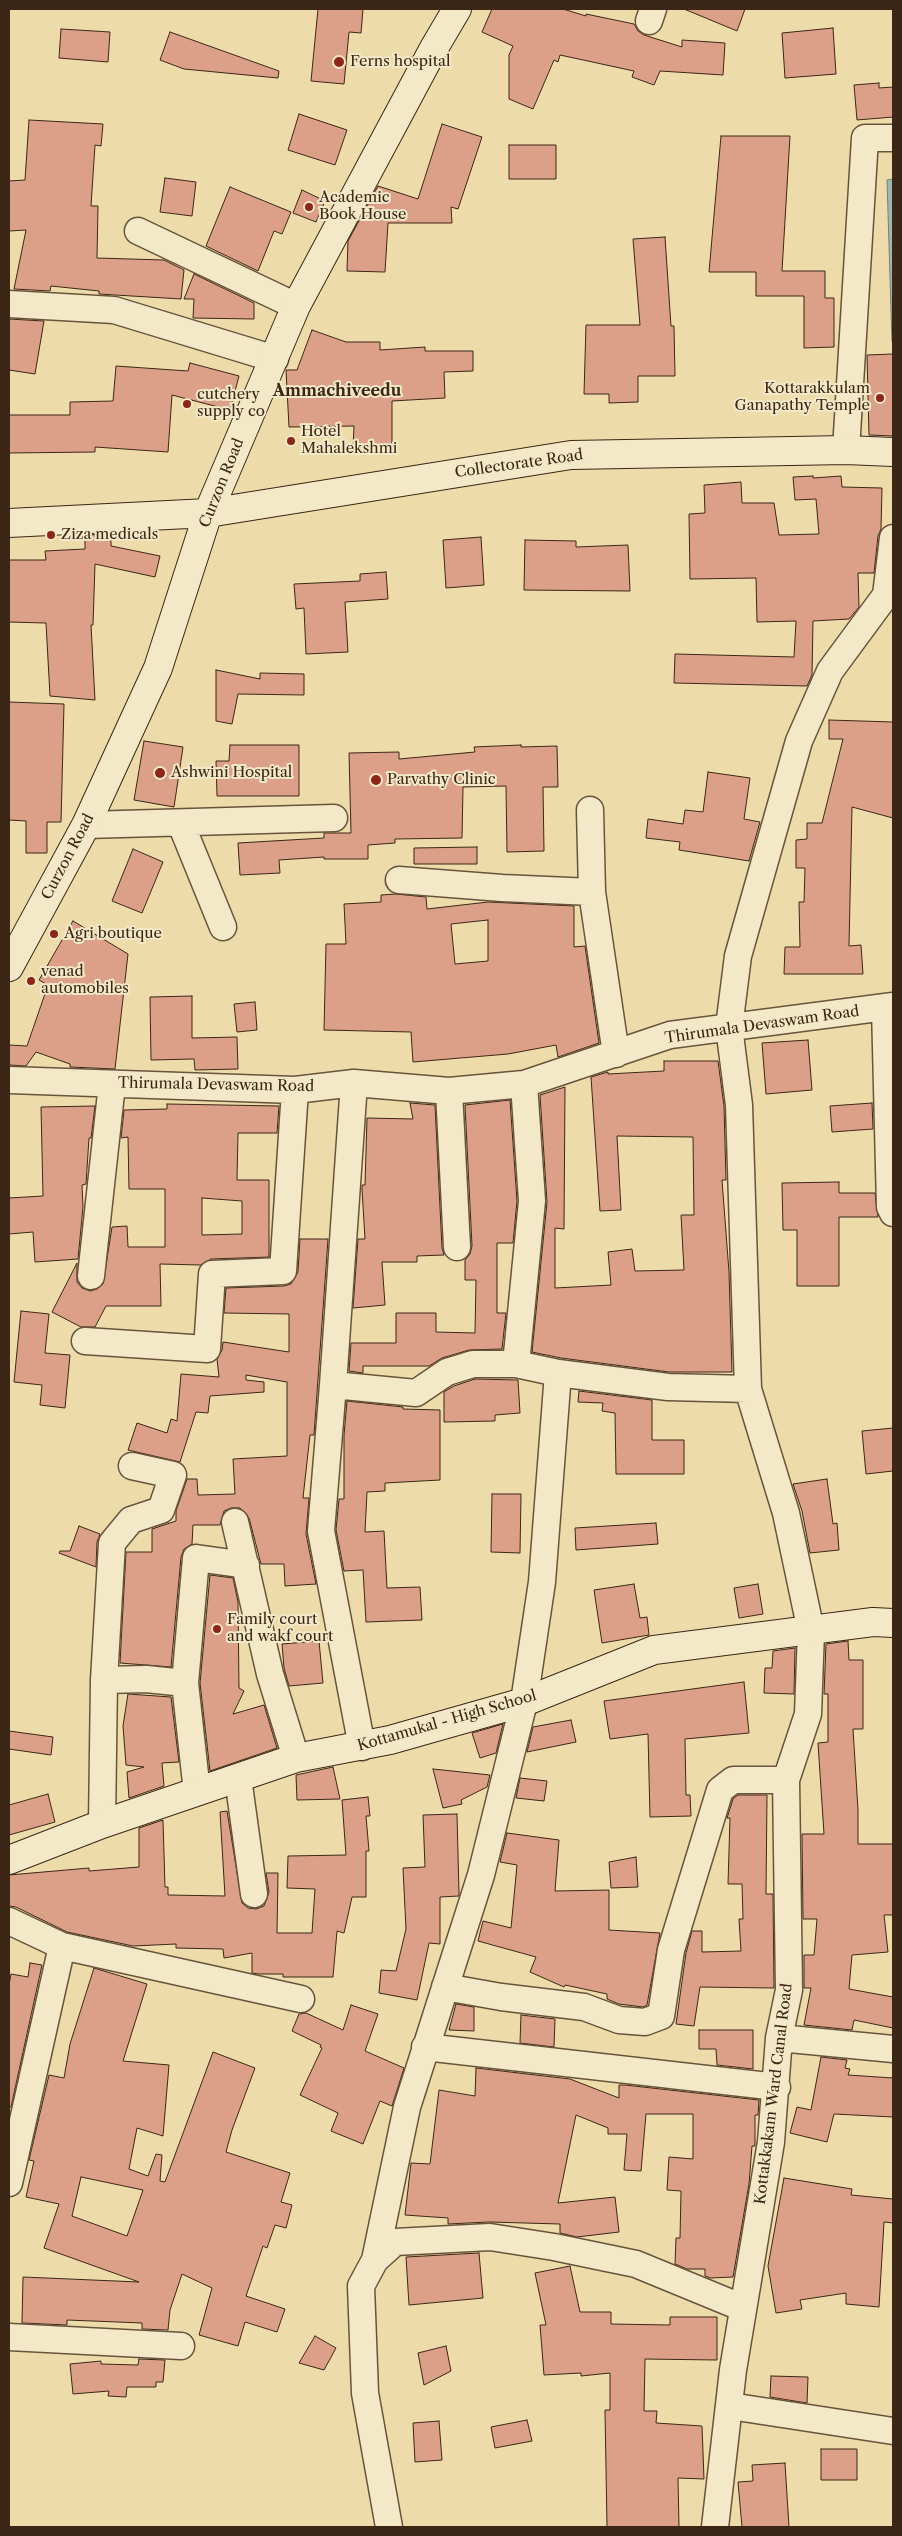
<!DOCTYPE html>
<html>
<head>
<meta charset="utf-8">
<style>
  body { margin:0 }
  #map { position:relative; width:902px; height:2536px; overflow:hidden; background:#eddca9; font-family:"Libre Caslon Text",serif }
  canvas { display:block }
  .frame { position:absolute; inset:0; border:10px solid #3c2717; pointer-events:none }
</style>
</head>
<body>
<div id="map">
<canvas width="902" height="2536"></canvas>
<div class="frame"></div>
</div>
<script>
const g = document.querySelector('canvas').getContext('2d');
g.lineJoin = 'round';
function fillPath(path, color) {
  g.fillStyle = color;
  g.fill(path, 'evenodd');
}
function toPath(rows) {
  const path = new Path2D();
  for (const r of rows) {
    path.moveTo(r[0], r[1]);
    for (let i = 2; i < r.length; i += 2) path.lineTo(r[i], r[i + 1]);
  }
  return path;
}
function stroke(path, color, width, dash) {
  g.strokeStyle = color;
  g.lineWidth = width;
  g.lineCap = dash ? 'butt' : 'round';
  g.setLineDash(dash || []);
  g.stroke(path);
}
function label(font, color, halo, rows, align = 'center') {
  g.font = font + ' "Libre Caslon Text",serif';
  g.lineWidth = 4;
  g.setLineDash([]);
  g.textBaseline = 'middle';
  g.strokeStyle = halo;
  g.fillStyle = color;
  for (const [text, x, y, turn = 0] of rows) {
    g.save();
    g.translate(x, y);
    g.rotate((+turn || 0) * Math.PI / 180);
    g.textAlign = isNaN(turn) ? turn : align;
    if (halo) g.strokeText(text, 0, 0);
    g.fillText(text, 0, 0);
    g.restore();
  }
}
const water = toPath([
  [893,179,893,342,892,342,887,180,893,179]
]);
const building = toPath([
  [318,9,363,9,361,33,349,32,344,84,311,81,318,9],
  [492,9,563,9,586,16,586,14,634,24,638,31,644,35,682,47,682,40,725,43,723,75,660,71,654,85,632,77,634,71,560,55,558,62,554,60,533,109,509,99,509,55,513,46,482,32,492,9],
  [684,9,745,9,737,31,684,9],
  [833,28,836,74,785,78,782,33,833,28],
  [61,29,110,32,108,62,59,58,61,29],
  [170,32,279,71,278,78,184,69,160,60,170,32],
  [879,83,879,88,893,87,893,117,857,120,854,85,879,83],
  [299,114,347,130,335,165,288,150,299,114],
  [29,120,103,124,101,146,95,145,91,206,98,206,97,258,164,260,184,270,181,299,99,294,99,291,51,286,50,291,14,289,26,230,9,231,9,181,25,180,29,120],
  [442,124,482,137,458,209,451,207,452,223,388,223,385,272,347,271,348,241,378,186,418,199,442,124],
  [721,136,790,136,782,271,825,271,825,298,834,298,834,347,804,348,804,296,756,296,756,272,709,272,721,136],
  [509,145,556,145,556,179,509,179,509,145],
  [165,178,196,182,192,216,160,212,165,178],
  [230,187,291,212,282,234,274,231,258,271,206,246,230,187],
  [302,190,325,201,316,222,293,213,302,190],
  [665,237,671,326,674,326,675,376,638,376,638,402,609,403,609,394,584,394,586,325,640,325,633,239,665,237],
  [194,274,254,303,254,319,193,318,194,299,184,299,194,274],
  [9,319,44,321,35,374,9,370,9,319],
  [312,330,346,342,380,342,380,350,425,347,425,351,473,351,473,371,444,372,445,398,392,401,392,447,353,447,354,426,289,427,286,370,297,370,312,330],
  [893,354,893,436,869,435,867,355,893,354],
  [190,363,239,376,230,410,172,395,168,452,95,447,95,452,9,453,9,415,70,415,70,402,113,401,116,366,188,371,190,363],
  [813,476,813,478,841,476,842,487,882,488,881,529,878,536,874,573,858,573,859,607,849,619,813,621,812,675,807,686,674,683,675,654,794,657,796,621,757,622,756,578,690,579,689,514,705,513,704,485,741,482,742,503,774,503,779,535,819,534,816,499,795,500,793,477,813,476],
  [111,534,111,546,160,556,155,577,95,564,93,625,91,625,95,700,50,696,46,623,9,622,9,560,46,560,45,551,85,549,85,535,111,534],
  [481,537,484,585,446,588,443,540,481,537],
  [525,540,576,541,576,547,628,545,630,591,524,590,525,540],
  [386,572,388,599,345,602,348,652,306,654,304,608,296,609,294,584,360,581,360,574,386,572],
  [216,670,260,679,260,673,304,674,304,695,238,694,232,724,216,721,216,670],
  [9,702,64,704,61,822,47,822,47,853,26,853,26,821,9,820,9,702],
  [829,720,893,722,893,818,852,807,849,946,861,945,863,974,784,974,785,947,800,947,799,902,804,902,805,868,796,868,796,840,807,839,807,823,822,823,843,739,829,739,829,720],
  [144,741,183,747,174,807,134,800,144,741],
  [230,745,299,745,299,796,217,796,216,761,229,761,230,745],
  [521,745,521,747,557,746,558,787,543,787,544,851,507,852,506,786,463,787,462,838,395,839,395,843,368,845,368,859,324,859,324,857,279,860,280,873,240,875,238,843,324,838,324,833,351,833,349,753,399,752,399,759,475,752,474,747,521,745],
  [708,772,750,778,744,819,760,822,749,861,679,850,680,842,646,838,648,819,683,824,685,810,703,812,708,772],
  [477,847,477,864,414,864,414,848,477,847],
  [133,849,163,862,142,913,112,901,133,849],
  [396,894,426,897,427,909,488,902,574,906,574,947,585,946,599,1043,558,1057,556,1045,508,1054,413,1062,411,1032,324,1030,326,944,346,944,344,904,381,902,381,895,396,894],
  [488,920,488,961,455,964,451,924,488,920],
  [73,921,128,954,115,1069,70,1067,70,1064,36,1052,26,1066,9,1065,9,1045,27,1046,48,985,39,980,73,921],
  [192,996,192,1038,237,1037,238,1069,195,1070,194,1059,151,1060,150,997,192,996],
  [255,1002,257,1030,237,1032,234,1004,255,1002],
  [808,1040,812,1090,766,1094,762,1043,808,1040],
  [664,1061,718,1061,724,1106,726,1180,722,1180,729,1272,732,1372,669,1372,561,1358,532,1352,547,1202,540,1095,565,1087,564,1229,555,1228,555,1288,611,1285,608,1252,632,1249,635,1271,684,1270,681,1215,694,1215,693,1137,617,1136,621,1210,600,1211,591,1077,608,1072,608,1074,664,1071,664,1061],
  [510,1100,517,1201,513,1243,497,1243,497,1313,506,1313,502,1349,469,1350,442,1358,429,1366,363,1366,363,1373,349,1371,351,1343,396,1343,396,1313,436,1313,436,1332,475,1333,476,1280,465,1280,465,1260,470,1254,472,1246,465,1105,510,1100],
  [410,1103,435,1105,442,1248,444,1255,417,1256,417,1262,382,1262,385,1305,353,1308,358,1239,365,1239,362,1189,362,1185,365,1185,367,1118,413,1119,410,1103],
  [872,1103,873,1129,832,1132,830,1106,872,1103],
  [167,1104,279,1106,277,1133,238,1133,237,1180,269,1180,269,1257,211,1259,201,1265,160,1264,161,1306,106,1306,95,1327,81,1327,52,1312,77,1263,77,1282,82,1288,90,1291,97,1289,103,1284,112,1227,127,1226,128,1247,165,1247,165,1189,129,1189,128,1137,121,1138,124,1110,167,1109,167,1104],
  [202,1198,242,1201,242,1234,202,1235,202,1198],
  [95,1106,91,1138,89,1138,86,1184,82,1185,83,1207,78,1259,35,1262,33,1232,9,1234,9,1198,43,1196,41,1107,95,1106],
  [839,1182,839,1193,875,1193,878,1217,839,1217,839,1286,797,1286,797,1230,783,1230,782,1183,839,1182],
  [300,1239,328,1239,314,1435,310,1435,303,1498,309,1498,306,1534,316,1584,285,1586,284,1564,261,1564,249,1518,240,1508,231,1508,224,1511,220,1525,193,1525,192,1544,184,1549,181,1557,171,1667,120,1663,126,1552,152,1552,152,1529,176,1521,176,1511,187,1479,197,1479,198,1495,235,1494,233,1459,287,1456,287,1382,246,1375,246,1380,264,1382,264,1392,210,1396,208,1413,196,1412,180,1462,128,1450,137,1423,167,1433,171,1419,177,1421,181,1374,219,1377,217,1359,222,1350,223,1342,289,1352,289,1314,224,1313,226,1288,284,1286,291,1284,298,1272,300,1239],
  [21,1311,49,1314,45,1353,70,1355,65,1408,40,1405,42,1385,14,1382,21,1311],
  [475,1379,518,1380,520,1413,495,1415,495,1421,444,1422,444,1392,454,1386,475,1379],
  [579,1391,652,1400,652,1440,684,1440,684,1474,616,1474,615,1413,602,1411,603,1403,578,1402,579,1391],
  [347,1401,403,1407,403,1409,440,1410,440,1480,385,1483,385,1491,367,1492,365,1532,384,1531,387,1588,420,1587,422,1620,366,1622,363,1570,344,1571,336,1530,339,1499,344,1499,344,1435,347,1401],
  [893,1428,893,1471,866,1474,862,1431,893,1428],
  [827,1479,833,1524,837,1523,839,1550,810,1553,802,1511,793,1484,827,1479],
  [492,1494,521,1494,520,1553,491,1552,492,1494],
  [656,1523,658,1544,576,1550,575,1528,656,1523],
  [79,1526,100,1534,97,1542,96,1567,59,1553,60,1551,70,1551,79,1526],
  [210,1575,233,1578,238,1602,239,1688,244,1691,233,1714,264,1705,277,1748,210,1771,200,1683,210,1575],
  [634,1584,640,1618,647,1617,649,1635,602,1643,594,1590,634,1584],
  [758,1584,763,1614,739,1618,734,1588,758,1584],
  [319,1641,323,1683,289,1686,284,1668,282,1644,319,1641],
  [848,1641,849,1660,863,1660,863,1729,853,1729,858,1810,858,1844,893,1844,893,1915,884,1915,888,1952,852,1955,849,1989,893,1997,893,2028,854,2020,852,2030,804,2025,811,1988,804,1988,804,1955,814,1955,817,1919,803,1919,802,1834,824,1834,818,1743,828,1742,828,1694,824,1694,826,1644,848,1641],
  [795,1648,794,1694,764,1693,765,1668,772,1668,773,1651,795,1648],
  [744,1682,749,1733,685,1739,686,1795,690,1795,691,1816,650,1817,648,1734,610,1739,604,1701,744,1682],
  [128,1694,171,1697,179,1762,162,1763,164,1786,129,1798,127,1772,144,1767,126,1765,123,1726,128,1694],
  [571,1720,576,1742,527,1752,533,1727,571,1720],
  [503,1724,496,1753,480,1758,472,1733,503,1724],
  [9,1731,53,1737,51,1755,9,1749,9,1731],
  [333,1767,340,1799,297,1800,296,1775,333,1767],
  [433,1769,490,1775,487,1787,461,1800,462,1804,443,1808,433,1769],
  [520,1778,547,1781,544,1801,516,1798,520,1778],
  [48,1794,55,1822,9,1835,9,1805,48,1794],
  [738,1795,767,1795,766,1894,773,1894,774,1988,700,1987,694,2026,676,2024,686,1953,692,1931,702,1931,702,1952,741,1951,739,1919,743,1919,742,1884,728,1884,730,1818,727,1818,733,1799,738,1795],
  [368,1797,370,1816,366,1816,369,1851,366,1851,366,1897,352,1897,344,1933,337,1931,333,1977,283,1977,283,1974,259,1974,252,1973,252,1953,224,1958,223,1949,176,1948,176,1944,133,1946,67,1932,16,1907,9,1906,9,1875,89,1868,89,1871,139,1867,139,1828,163,1820,165,1887,168,1887,168,1895,225,1896,220,1812,227,1811,242,1903,248,1908,256,1909,264,1906,269,1892,266,1873,278,1873,277,1933,312,1933,315,1889,287,1888,288,1856,346,1855,342,1800,368,1797],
  [457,1814,459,1893,459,1896,440,1897,440,1944,429,1943,417,2000,379,1993,381,1970,396,1971,406,1929,403,1868,425,1867,423,1815,457,1814],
  [507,1833,559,1840,555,1891,609,1890,609,1930,660,1933,647,2005,643,2007,619,2004,607,1999,607,1994,565,1985,564,1987,530,1972,536,1957,478,1941,483,1921,511,1928,517,1865,500,1862,507,1833],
  [636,1857,638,1887,611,1888,609,1862,636,1857],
  [30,1963,42,1965,11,2107,9,2107,9,1985,11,1974,28,1977,30,1963],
  [94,1968,147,1984,123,2061,169,2065,163,2136,137,2128,129,2169,148,2176,156,2154,162,2155,160,2181,165,2182,213,2052,255,2068,232,2130,226,2152,290,2173,281,2202,292,2205,286,2228,275,2225,267,2248,263,2246,246,2296,285,2309,277,2332,245,2322,238,2346,199,2335,212,2288,182,2274,170,2310,168,2330,142,2329,142,2323,67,2320,67,2325,22,2323,23,2277,139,2282,44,2248,59,2204,26,2197,34,2161,29,2160,49,2075,64,2078,70,2044,94,1968],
  [81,2177,143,2190,127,2236,72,2216,81,2177],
  [456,2004,474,2007,474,2031,449,2030,456,2004],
  [351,2005,378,2014,365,2051,404,2068,392,2106,380,2101,363,2144,331,2131,338,2113,300,2095,322,2048,320,2047,321,2045,292,2031,299,2014,306,2013,343,2030,351,2005],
  [521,2015,555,2019,554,2047,520,2043,521,2015],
  [699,2030,753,2030,753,2069,717,2065,716,2049,699,2049,699,2030],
  [821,2057,847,2060,845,2068,850,2069,848,2075,893,2078,893,2117,834,2114,827,2142,790,2133,797,2107,811,2110,821,2057],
  [476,2068,570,2079,619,2098,619,2085,625,2085,759,2100,758,2115,755,2115,755,2146,752,2146,749,2184,733,2277,710,2278,705,2276,705,2269,687,2269,675,2264,676,2238,680,2238,681,2191,667,2190,669,2157,693,2159,693,2114,646,2114,641,2171,624,2170,627,2134,608,2134,608,2128,576,2115,558,2203,615,2197,619,2232,577,2237,560,2233,560,2224,489,2222,448,2224,448,2218,405,2215,411,2163,430,2164,439,2090,475,2096,476,2068],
  [784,2178,852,2189,851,2195,893,2199,893,2223,884,2222,879,2307,846,2304,846,2293,800,2300,802,2309,776,2313,768,2266,784,2178],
  [479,2253,483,2298,409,2305,406,2257,479,2253],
  [570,2266,580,2312,611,2312,611,2324,670,2325,670,2317,717,2317,717,2360,645,2359,644,2411,657,2411,656,2423,702,2426,704,2479,678,2478,679,2527,607,2527,605,2410,610,2410,610,2373,581,2376,581,2373,544,2375,540,2325,546,2325,535,2273,570,2266],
  [315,2336,336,2348,324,2370,299,2363,315,2336],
  [446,2346,451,2371,424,2385,418,2353,446,2346],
  [139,2359,165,2360,163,2382,156,2382,156,2387,127,2387,126,2397,108,2396,109,2391,73,2394,70,2364,101,2361,101,2364,138,2365,139,2359],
  [771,2376,808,2377,807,2403,770,2397,771,2376],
  [527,2420,532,2441,495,2448,491,2427,527,2420],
  [439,2421,442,2460,415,2462,413,2423,439,2421],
  [821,2449,857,2449,857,2480,821,2480,821,2449],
  [785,2463,789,2527,742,2527,738,2482,753,2481,752,2465,785,2463]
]);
const street = toPath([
  [649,21,653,9],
  [138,231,296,306],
  [9,304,114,310,275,359],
  [846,450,865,138,893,138],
  [590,810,592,892,616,1054],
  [181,824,223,927],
  [86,825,334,818],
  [399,880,502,888,592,892],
  [885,1008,890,1207,893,1213],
  [9,1080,295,1090,354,1083,449,1091,524,1084,670,1035,893,1006],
  [449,1091,457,1247],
  [91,1276,112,1084],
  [85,1341,207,1349,212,1274,283,1271,295,1090],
  [516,1364,558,1373,668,1387,748,1389],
  [333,1385,354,1083],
  [235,1522,270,1674,296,1758],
  [104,1680,146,1679,185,1683],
  [362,1747,321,1531,333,1385,416,1393,447,1372,473,1364,516,1364,532,1201,524,1084],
  [238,1778,254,1894],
  [197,1792,185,1683,196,1558,246,1565],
  [102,1824,104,1680,112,1543,131,1520,161,1510,173,1475,132,1466],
  [9,1921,62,1946,301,1999],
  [445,1987,501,1997,584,2007,619,2020,645,2022,661,2016,671,1950,720,1790,733,1780,786,1780],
  [779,2038,893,2049],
  [425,2047,777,2087],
  [9,2183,62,1946],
  [375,2260,407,2107,481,1875,524,1702,542,1582,558,1373],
  [9,2337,181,2346],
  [730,2406,893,2431],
  [389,2527,365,2393,361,2286,375,2260,395,2242,490,2237,554,2247,636,2264,743,2308],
  [715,2527,733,2370,771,2142,779,2038,789,1990,786,1780,808,1714,811,1631,786,1513,748,1389,739,1105,729,1027,738,956,799,741,830,671,886,595,893,538]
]);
const secondary = toPath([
  [9,523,208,513,571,455,846,450,893,452],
  [9,967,86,825,158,668,208,513,296,306,434,48,457,9],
  [9,1860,102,1824,296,1758,390,1740,524,1702,654,1650,873,1622,893,1623]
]);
const markers = [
  [339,62,6,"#8f2418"],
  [309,207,5,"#8f2418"],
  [880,398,5,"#8f2418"],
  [187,404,5,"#8f2418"],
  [291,441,5,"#8f2418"],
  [51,535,5,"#8f2418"],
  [160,773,6,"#8f2418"],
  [376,780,6,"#8f2418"],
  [54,934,5,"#8f2418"],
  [31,981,5,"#8f2418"],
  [217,1629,5,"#8f2418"]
];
const poiNames = [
  ["Ferns hospital",350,62],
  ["Academic",319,198],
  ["Book House",319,215],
  ["Kottarakkulam",870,389,"right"],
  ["Ganapathy Temple",870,406,"right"],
  ["cutchery",197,395],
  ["supply co",197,412],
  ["Hotel",301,432],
  ["Mahalekshmi",301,449],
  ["Ziza medicals",61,535],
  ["Ashwini Hospital",171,773],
  ["Parvathy Clinic",387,780],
  ["Agri boutique",64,934],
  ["venad",41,972],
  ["automobiles",41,989],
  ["Family court",227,1620],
  ["and wakf court",227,1637]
];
const streetNames = [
  ["Collectorate Road",519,464,-8],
  ["Curzon Road",222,483,-68],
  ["Curzon Road",68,857,-62],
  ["Thirumala Devaswam Road",762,1025,-8],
  ["Thirumala Devaswam Road",216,1085,1],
  ["Kottamukal - High School",447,1721,-16],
  ["Kottakkakam Ward Canal Road",774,2094,-83]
];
const neighbourhoodNames = [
  ["Ammachiveedu",337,391]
];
fillPath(water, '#9eb9b4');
stroke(water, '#777f75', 1);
fillPath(building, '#dc9f88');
stroke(building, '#3c2717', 1);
stroke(street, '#68543c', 29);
stroke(secondary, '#3c2717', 30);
stroke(street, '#f3e8c7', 26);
stroke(secondary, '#f3e8c7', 28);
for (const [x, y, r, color] of markers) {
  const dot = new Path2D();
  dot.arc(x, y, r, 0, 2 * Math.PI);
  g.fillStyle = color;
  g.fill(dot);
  stroke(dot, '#f3e8c7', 2);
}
label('15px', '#3c2717', '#f3e8c7', poiNames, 'left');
label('15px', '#3c2717', '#f3e8c7', streetNames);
label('bold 16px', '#3c2717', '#f3e8c7', neighbourhoodNames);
</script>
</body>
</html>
